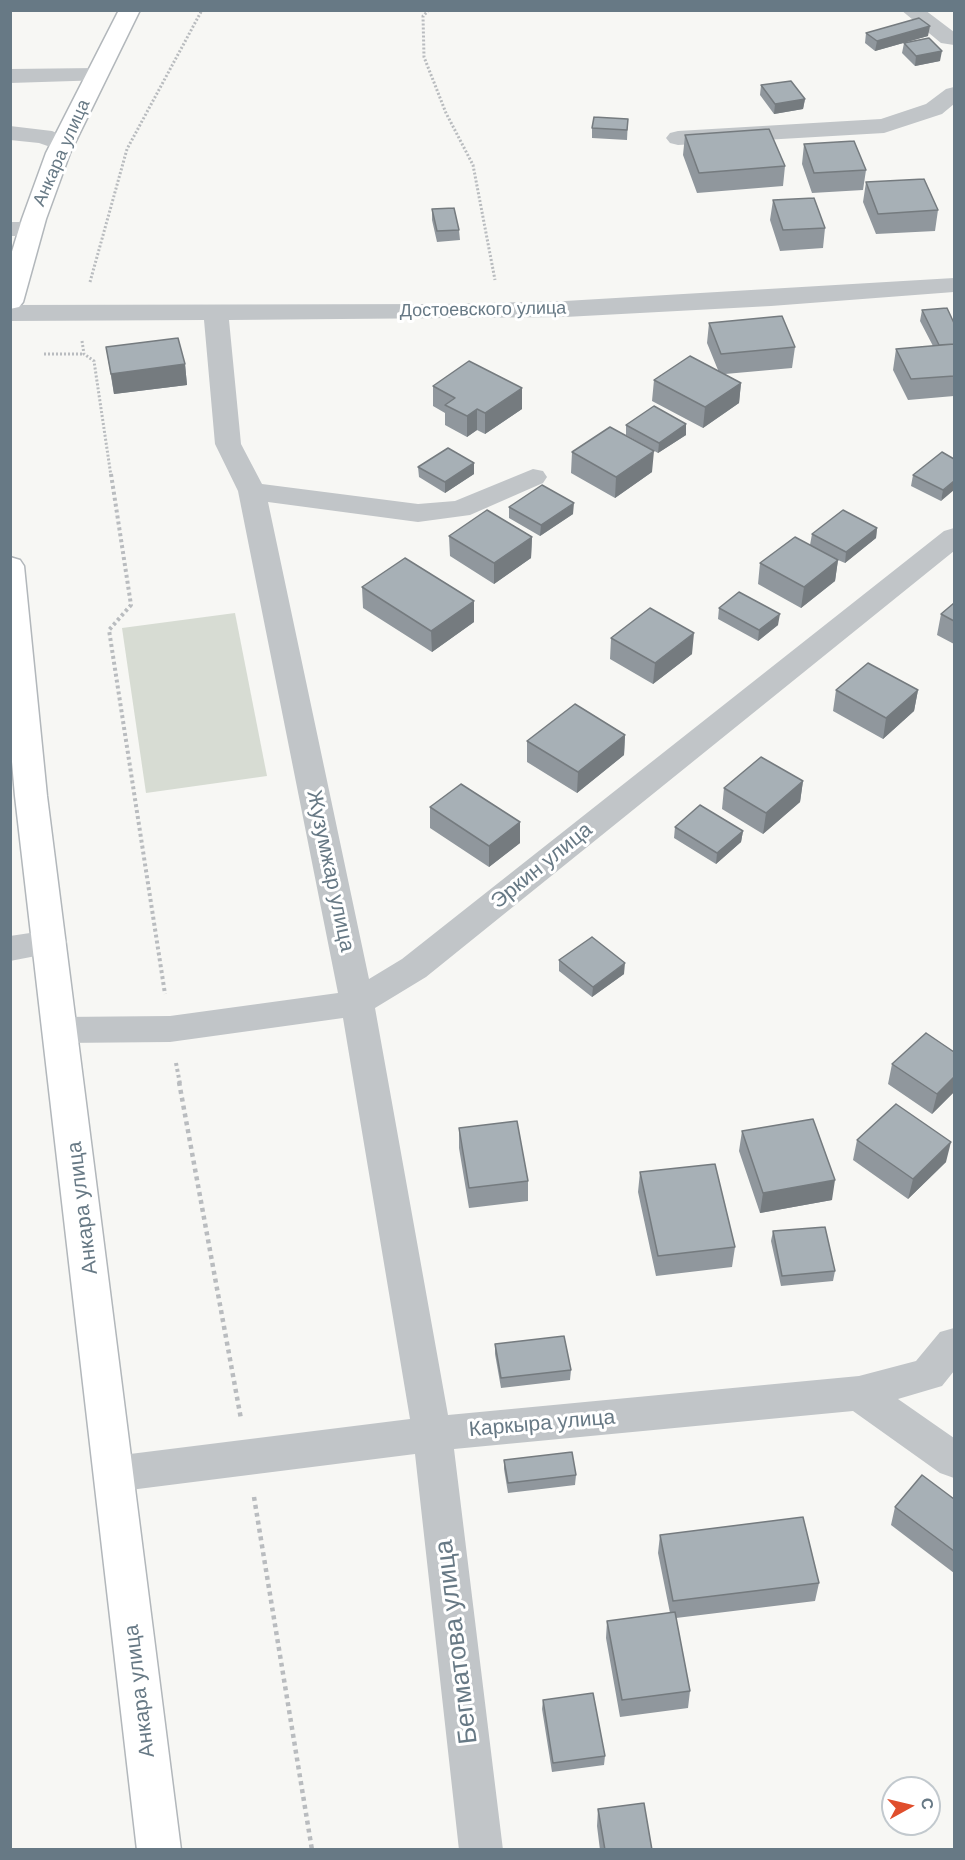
<!DOCTYPE html>
<html>
<head>
<meta charset="utf-8">
<style>
  body { margin:0 }
  #map { position:relative; width:965px; height:1860px; overflow:hidden; background:#f7f7f4; font-family:Helvetica,sans-serif }
  canvas { display:block }
  .frame { position:absolute; inset:0; border:12px solid #677985; pointer-events:none }
  .north { position:absolute; left:881px; top:1776px; width:60px; height:60px; box-sizing:border-box; background:#fff; border:2px solid #c2c9ce; border-radius:50%; rotate:82deg; font-size:16px; font-weight:700; line-height:24px; text-align:center; color:#677985 }
  .north::after { content:''; display:block; margin:auto; width:21px; height:27px; background:#e04e2c; clip-path:polygon(50% 0,100% 100%,50% 72%,0 100%) }
</style>
</head>
<body>
<div id="map">
<canvas width="965" height="1860"></canvas>
<div class="frame"></div>
<div class="north">С</div>
</div>
<script>
const g = document.querySelector('canvas').getContext('2d');
g.lineJoin = 'round';
function fillPath(path, color) {
  g.fillStyle = color;
  g.fill(path, 'evenodd');
}
function toPath(rows) {
  const path = new Path2D();
  for (const r of rows) {
    path.moveTo(r[0], r[1]);
    for (let i = 2; i < r.length; i += 2) path.lineTo(r[i], r[i + 1]);
  }
  return path;
}
function stroke(path, color, width, dash) {
  g.strokeStyle = color;
  g.lineWidth = width;
  g.lineCap = dash ? 'butt' : 'round';
  g.setLineDash(dash || []);
  g.stroke(path);
}
function label(font, color, halo, rows, align = 'center') {
  g.font = font + ' Helvetica,sans-serif';
  g.lineWidth = 6;
  g.setLineDash([]);
  g.textBaseline = 'middle';
  g.strokeStyle = halo;
  g.fillStyle = color;
  for (const [text, x, y, turn = 0] of rows) {
    g.save();
    g.translate(x, y);
    g.rotate((+turn || 0) * Math.PI / 180);
    g.textAlign = isNaN(turn) ? turn : align;
    if (halo) g.strokeText(text, 0, 0);
    g.fillText(text, 0, 0);
    g.restore();
  }
}
const green = toPath([
  [235,613,267,776,146,793,122,628]
]);
const pathFar2 = toPath([
  [429,10,423,16,424,57,446,113,473,165,495,280],
  [90,282,127,149,202,10],
  [82,341,84,354,94,361,111,476],
  [44,354,84,354]
]);
const pathFar1 = toPath([
  [111,474,131,605,109,630,165,994],
  [176,1063,180,1084]
]);
const path = toPath([
  [179,1082,241,1419],
  [254,1497,312,1850]
]);
const minor = toPath([
  [901,10,925,10,954,32,954,45,941,43,901,10],
  [97,68,105,70,108,75,105,80,10,83,10,69,97,68],
  [954,87,954,104,942,114,884,133,678,145,670,143,666,138,670,133,678,131,881,119,926,104,946,89,954,87],
  [10,126,52,131,70,139,74,144,70,149,62,151,39,143,10,140,10,126],
  [10,222,31,222,40,224,43,229,40,234,31,236,10,236,10,222],
  [954,278,954,292,771,306,565,317,229,320,241,444,262,484,418,504,455,501,533,469,543,471,547,477,543,483,470,515,418,522,268,502,369,979,402,959,944,531,954,528,954,551,426,977,375,1008,448,1415,859,1376,916,1361,940,1332,954,1328,954,1371,942,1386,898,1399,954,1438,954,1478,940,1473,853,1411,454,1449,503,1850,459,1850,415,1454,114,1492,100,1487,94,1474,100,1461,114,1456,410,1419,343,1018,170,1042,61,1043,49,1039,44,1030,49,1021,61,1017,170,1016,338,993,238,491,215,444,204,320,10,321,10,305,445,304,565,301,954,278],
  [50,930,62,933,67,942,62,951,10,961,10,936,50,930]
]);
const major = toPath([
  [119,10,140,10,70,153,46,219,23,302,19,307,10,309,10,258,22,219,46,153,119,10],
  [10,557,20,560,24,566,47,796,181,1850,137,1850,15,796,10,739,10,557]
]);
const wall = toPath([
  [866,33,928,36,875,51,865,43],
  [904,43,940,61,915,66,902,53],
  [761,85,805,99,803,109,774,114,760,95],
  [628,119,627,140,592,138,592,128],
  [685,135,785,166,783,186,697,193,683,155],
  [804,144,866,170,863,190,812,193,802,164],
  [866,182,938,210,935,231,876,234,863,202],
  [773,200,825,228,823,248,780,251,770,220],
  [432,209,459,230,460,240,437,242,432,220],
  [922,310,954,323,954,396,908,400,893,370,896,349,933,346,920,321],
  [709,323,795,347,792,368,725,374,741,383,739,403,703,428,652,401,654,380,718,370,707,343],
  [106,347,185,364,187,385,114,394],
  [433,386,522,388,522,409,485,434,477,430,467,437,445,425,445,413,433,406],
  [686,424,686,435,658,453,626,435,626,425],
  [572,452,652,472,615,498,571,473],
  [954,459,941,501,911,486,913,475],
  [418,467,474,474,445,493,419,477],
  [509,507,573,514,540,536,509,518],
  [877,528,876,538,845,563,838,560,835,581,801,608,758,584,760,563,810,545,812,534],
  [449,536,532,537,531,558,494,584,450,556],
  [362,587,474,601,474,622,432,652,363,608],
  [954,603,954,644,937,635,941,614],
  [719,608,778,625,758,641,718,619],
  [611,638,692,654,653,684,610,659],
  [836,690,918,690,914,711,883,739,833,711],
  [625,735,624,755,577,793,527,762,527,741],
  [803,781,800,802,763,834,722,809,724,788],
  [430,807,520,822,520,843,489,867,430,828],
  [675,827,743,831,741,842,716,864,674,838],
  [559,960,624,974,592,997,559,971],
  [954,1052,954,1092,932,1114,888,1084,892,1064],
  [459,1128,528,1181,528,1201,469,1208,459,1148],
  [742,1131,832,1200,760,1213,739,1151],
  [857,1140,946,1162,908,1199,853,1160],
  [640,1172,735,1247,732,1267,656,1276,638,1192],
  [773,1231,835,1271,833,1281,781,1286,771,1241],
  [495,1344,571,1370,570,1380,501,1388,495,1354],
  [504,1460,576,1475,575,1485,508,1493,504,1469],
  [954,1499,954,1573,891,1525,895,1507],
  [660,1535,819,1583,815,1601,676,1618,690,1691,688,1708,620,1717,606,1638,607,1621,670,1613,658,1553],
  [543,1700,605,1756,604,1765,552,1772,542,1709],
  [598,1809,652,1850,600,1850,597,1826]
]);
const shadedWall = toPath([
  [930,26,928,36,875,51,877,41],
  [942,51,940,61,915,66,916,56],
  [805,99,803,109,774,114,775,104],
  [185,364,187,385,114,394,111,374],
  [741,383,739,403,703,428,705,407],
  [522,388,522,409,485,434,485,413],
  [477,409,477,430,467,437,467,416],
  [686,424,686,435,658,453,659,443],
  [654,451,652,472,615,498,616,477],
  [474,463,474,474,445,493,445,482],
  [954,481,954,490,941,501,943,490],
  [574,503,573,514,540,536,541,525],
  [877,528,876,538,845,563,846,552],
  [532,537,531,558,494,584,494,563],
  [838,560,835,581,801,608,804,587],
  [474,601,474,622,432,652,431,631],
  [780,614,778,625,758,641,759,630],
  [694,633,692,654,653,684,655,663],
  [918,690,914,711,883,739,886,718],
  [625,735,624,755,577,793,578,772],
  [803,781,800,802,763,834,766,813],
  [520,822,520,843,489,867,489,846],
  [743,831,741,842,716,864,717,853],
  [625,963,624,974,592,997,593,987],
  [954,1077,954,1092,932,1114,937,1094],
  [951,1142,946,1162,908,1199,913,1179],
  [835,1180,832,1200,760,1213,763,1193]
]);
const building = toPath([
  [919,18,930,26,877,41,866,33,919,18],
  [929,38,942,51,916,56,904,43,929,38],
  [791,81,805,99,775,104,761,85,791,81],
  [594,117,628,119,627,130,592,128,594,117],
  [769,129,785,166,699,173,685,135,769,129],
  [854,141,866,170,814,173,804,144,854,141],
  [924,179,938,210,878,214,866,182,924,179],
  [814,198,825,228,783,230,773,200,814,198],
  [454,208,459,230,437,231,432,209,454,208],
  [947,308,954,323,954,344,939,345,922,310,947,308],
  [782,316,795,347,721,354,709,323,782,316],
  [178,338,185,364,111,374,106,347,178,338],
  [954,344,954,376,911,379,896,349,954,344],
  [690,356,741,383,705,407,654,380,690,356],
  [469,361,522,388,485,413,477,409,467,416,445,405,455,398,433,386,469,361],
  [654,406,686,424,659,443,626,425,654,406],
  [610,427,654,451,616,477,572,452,610,427],
  [448,448,474,463,445,482,418,467,448,448],
  [942,452,954,459,954,481,943,490,913,475,942,452],
  [542,485,574,503,541,525,509,507,542,485],
  [487,510,532,537,494,563,449,536,487,510],
  [843,510,877,528,846,552,812,534,843,510],
  [795,537,838,560,804,587,760,563,795,537],
  [405,558,474,601,431,631,362,587,405,558],
  [739,592,780,614,759,630,719,608,739,592],
  [954,603,954,621,941,614,954,603],
  [650,608,694,633,655,663,611,638,650,608],
  [868,663,918,690,886,718,836,690,868,663],
  [575,704,625,735,578,772,527,741,575,704],
  [761,757,803,781,766,813,724,788,761,757],
  [461,784,520,822,489,846,430,807,461,784],
  [700,805,743,831,717,853,675,827,700,805],
  [592,937,625,963,593,987,559,960,592,937],
  [926,1033,954,1052,954,1077,937,1094,892,1064,926,1033],
  [896,1104,951,1142,913,1179,857,1140,896,1104],
  [813,1119,835,1180,763,1193,742,1131,813,1119],
  [517,1121,528,1181,469,1188,459,1128,517,1121],
  [715,1164,735,1247,658,1256,640,1172,715,1164],
  [825,1227,835,1271,782,1276,773,1231,825,1227],
  [564,1336,571,1370,501,1378,495,1344,564,1336],
  [572,1452,576,1475,508,1483,504,1460,572,1452],
  [922,1475,954,1499,954,1551,895,1507,922,1475],
  [803,1517,819,1583,673,1601,660,1535,803,1517],
  [675,1612,690,1691,622,1700,607,1621,675,1612],
  [593,1693,605,1756,553,1763,543,1700,593,1693],
  [644,1803,652,1850,605,1850,598,1809,644,1803]
]);
const farStreetnames = [
  ["Анкара улица",62,153,-66],
  ["Достоевского улица",483,310,-1]
];
const streetNames = [
  ["Эркин улица",542,866,-39],
  ["Жузумжар улица",330,871,78],
  ["Анкара улица",83,1208,-97],
  ["Каркыра улица",542,1424,-5],
  ["Анкара улица",140,1691,-97]
];
const nearStreetnames = [
  ["Бегматова улица",457,1642,-97]
];
fillPath(green, '#d7dcd3');
stroke(major, '#b2b7bb', 3);
stroke(pathFar2, '#b9bcbf', 3, [2, 2]);
stroke(pathFar1, '#b9bcbf', 4, [3, 3]);
stroke(path, '#b9bcbf', 4.5, [4, 4]);
fillPath(minor, '#c1c5c8');
fillPath(major, '#fff');
fillPath(wall, '#90979d');
fillPath(shadedWall, '#757b7f');
fillPath(building, '#a7b0b6');
stroke(building, '#757b7f', 1.5);
label('18px', '#677985', '#fff', farStreetnames);
label('21px', '#677985', '#fff', streetNames);
label('26px', '#677985', '#fff', nearStreetnames);
</script>
</body>
</html>
